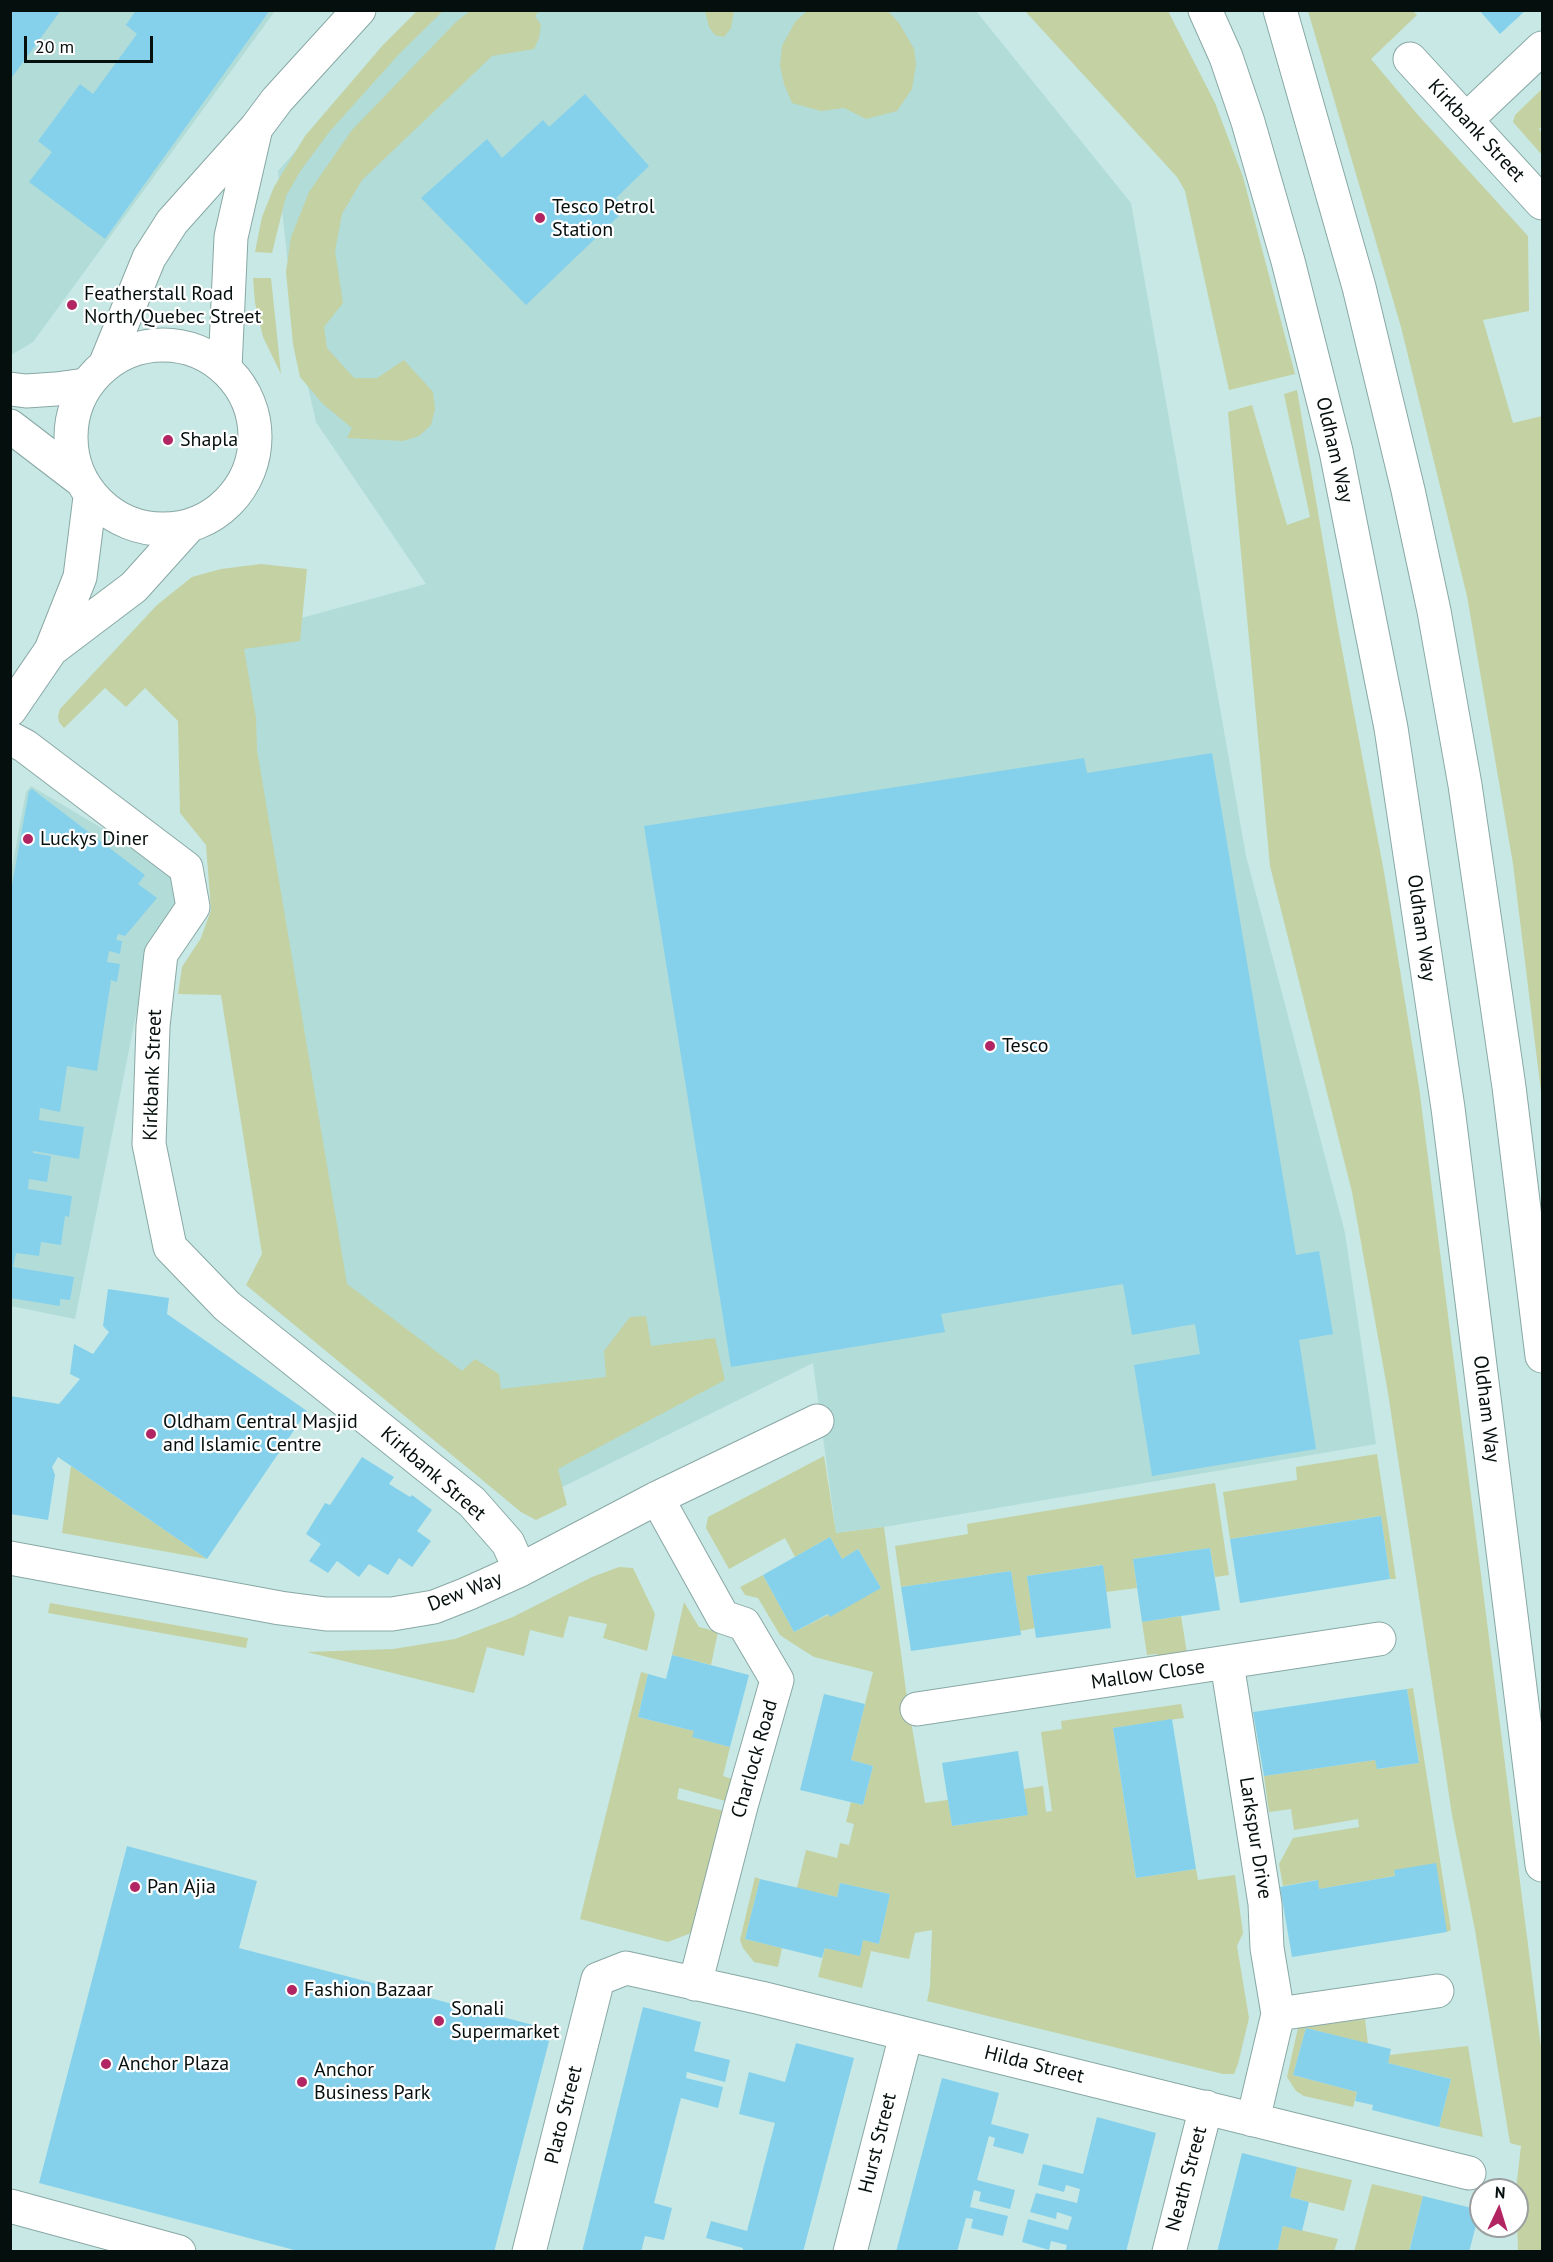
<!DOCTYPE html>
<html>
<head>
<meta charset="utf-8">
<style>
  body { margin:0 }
  #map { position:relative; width:1553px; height:2262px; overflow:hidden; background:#c7e8e4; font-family:"PT Sans",sans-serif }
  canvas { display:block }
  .frame { position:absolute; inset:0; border:12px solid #050f0e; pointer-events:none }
  .north { position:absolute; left:1469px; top:2178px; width:60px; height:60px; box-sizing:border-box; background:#fff; border:2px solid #9b9f9f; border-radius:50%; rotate:4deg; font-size:16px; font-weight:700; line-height:24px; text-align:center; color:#050f0e }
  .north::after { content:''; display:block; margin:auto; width:21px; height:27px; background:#b12662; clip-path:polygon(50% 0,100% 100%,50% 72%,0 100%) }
  .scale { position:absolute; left:24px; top:36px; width:129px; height:27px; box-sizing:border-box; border:3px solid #050f0e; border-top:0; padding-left:8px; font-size:18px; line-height:21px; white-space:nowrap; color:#050f0e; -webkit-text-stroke:4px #fff; paint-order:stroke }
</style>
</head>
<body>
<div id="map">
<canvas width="1553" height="2262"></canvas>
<div class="frame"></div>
<div class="north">N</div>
<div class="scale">20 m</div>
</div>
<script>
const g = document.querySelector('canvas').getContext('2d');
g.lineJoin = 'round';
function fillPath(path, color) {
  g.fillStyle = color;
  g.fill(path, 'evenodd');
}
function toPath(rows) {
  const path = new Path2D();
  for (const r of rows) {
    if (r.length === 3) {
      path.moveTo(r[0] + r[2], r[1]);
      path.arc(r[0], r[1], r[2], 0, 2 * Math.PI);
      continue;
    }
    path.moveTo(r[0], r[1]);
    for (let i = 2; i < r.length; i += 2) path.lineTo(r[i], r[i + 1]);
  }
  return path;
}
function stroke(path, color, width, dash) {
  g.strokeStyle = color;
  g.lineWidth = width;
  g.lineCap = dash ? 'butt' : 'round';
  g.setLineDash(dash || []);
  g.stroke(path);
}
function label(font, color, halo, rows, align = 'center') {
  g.font = font + ' "PT Sans",sans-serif';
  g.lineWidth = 4.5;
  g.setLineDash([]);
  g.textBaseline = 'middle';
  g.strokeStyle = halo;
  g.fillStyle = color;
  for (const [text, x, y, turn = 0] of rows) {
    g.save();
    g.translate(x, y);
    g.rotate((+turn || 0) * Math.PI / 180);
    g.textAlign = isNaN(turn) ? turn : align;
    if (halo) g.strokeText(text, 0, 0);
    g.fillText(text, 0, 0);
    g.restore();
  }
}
const built = toPath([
  [10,11,275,11,33,342,11,355],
  [420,11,976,11,1131,203,1246,856,1345,1233,1376,1444,884,1527,836,1533,813,1363,522,1507,293,1291,173,653,426,584,316,422,295,330,278,171],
  [31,786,194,883,149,950,75,1319,11,1306,10,878,26,792]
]);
const green = toPath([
  [418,10,443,11,400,53,330,131,301,170,286,196,272,253,255,252,262,217,274,187,305,136,383,45],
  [470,11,539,11,535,16,541,25,539,38,534,49,492,56,362,180,342,214,335,251,343,303,324,327,327,348,354,378,377,378,404,360,433,392,435,409,431,425,419,436,403,441,347,438,352,428,323,404,300,377,293,344,286,272,291,237,309,192,352,130,456,22],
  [705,11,734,11,731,28,724,37,715,35,709,27],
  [807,11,888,11,899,23,914,49,916,64,912,89,897,111,866,119,844,108,821,111,792,103,784,84,780,65,782,46,795,22],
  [1025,11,1168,11,1215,103,1243,177,1295,374,1229,390,1185,191,1177,177],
  [1308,11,1413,11,1417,15,1371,59,1418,115,1528,236,1529,311,1483,320,1513,423,1542,416,1542,1100,1513,864,1467,596,1401,327],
  [1542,89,1542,126,1539,129,1542,133,1542,155,1513,122,1515,115],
  [253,278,271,278,281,374,263,337,255,303],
  [1297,390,1337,623,1384,872,1419,1087,1542,2055,1542,2251,1518,2251,1516,2190,1521,2146,1510,2143,1475,1930,1452,1815,1388,1393,1352,1192,1270,866,1228,412,1252,405,1287,525,1310,517,1284,394],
  [261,564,307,569,300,641,244,649,256,718,257,750,347,1284,462,1371,475,1359,499,1374,501,1389,606,1377,604,1351,630,1317,646,1316,651,1346,715,1338,725,1380,558,1469,567,1505,536,1520,521,1512,246,1285,262,1254,221,995,178,994,182,967,201,938,211,910,206,845,180,813,178,721,145,688,126,707,105,688,64,728,59,722,58,716,60,709,157,605,192,577,221,569],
  [1377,1454,1396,1579,1390,1579,1381,1516,1230,1539,1223,1492,1297,1480,1296,1467],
  [824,1456,836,1533,884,1527,907,1698,925,1803,948,1800,952,1826,1027,1815,1024,1789,1043,1786,1046,1812,1052,1811,1041,1732,1062,1729,1061,1721,1181,1704,1184,1718,1113,1728,1136,1878,1196,1869,1198,1880,1235,1875,1243,1933,1237,1946,1249,2018,1238,2064,1234,2074,1223,2074,927,2001,930,1987,932,1930,915,1933,909,1959,871,1951,862,1988,818,1977,825,1948,860,1955,863,1940,879,1944,890,1894,840,1883,837,1897,797,1888,806,1850,837,1858,840,1843,849,1845,854,1824,846,1822,851,1802,863,1805,873,1766,851,1760,873,1672,814,1657,795,1645,780,1635,758,1598,745,1595,740,1587,763,1575,794,1632,881,1588,858,1549,842,1559,830,1537,795,1557,785,1538,729,1569,706,1528,708,1517],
  [71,1466,207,1559,62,1533],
  [1215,1483,1229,1575,1215,1577,1210,1548,1133,1559,1137,1588,1106,1592,1102,1565,1027,1576,1035,1628,1020,1631,1011,1571,901,1587,895,1546,968,1534,967,1524],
  [619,1567,633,1568,655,1614,647,1651,603,1638,607,1624,569,1616,563,1638,530,1630,524,1656,487,1647,474,1693,307,1652,393,1649,455,1639,513,1617,592,1577],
  [684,1602,699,1627,718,1632,711,1665,672,1655],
  [50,1603,248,1638,246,1648,48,1613],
  [1181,1616,1188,1659,1164,1662,1157,1654,1147,1655,1142,1622],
  [641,1672,648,1674,638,1717,694,1731,693,1737,730,1747,723,1776,735,1780,729,1802,679,1788,677,1799,724,1811,691,1933,668,1942,580,1919],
  [1413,1688,1451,1930,1447,1932,1394,1870,1395,1876,1319,1889,1317,1880,1283,1886,1279,1864,1293,1838,1359,1827,1358,1819,1294,1830,1291,1809,1269,1812,1264,1776,1375,1760,1378,1769,1419,1763,1407,1689],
  [755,1877,760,1879,745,1939,782,1948,778,1967,754,1962,743,1948,740,1940],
  [1365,2019,1368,2044,1306,2028,1293,2075,1357,2092,1353,2107,1304,2096,1296,2091,1287,2077,1298,2028],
  [1468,2046,1483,2137,1439,2127,1451,2079,1388,2063,1389,2055],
  [1297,2167,1352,2180,1344,2211,1290,2197],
  [1372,2184,1423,2196,1409,2251,1354,2252],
  [1283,2226,1338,2239,1334,2251,1277,2252]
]);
const building = toPath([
  [10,10,61,10,10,80],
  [136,10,270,10,105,239,29,182,52,152,38,141,80,84,93,94,137,34,126,25],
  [1479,10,1526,10,1500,34],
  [585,94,649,166,616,198,627,208,526,305,421,198,487,139,502,158,543,120,549,127],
  [1212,753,1296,1255,1319,1251,1333,1334,1299,1340,1316,1449,1152,1476,1134,1365,1200,1354,1195,1324,1132,1335,1123,1284,941,1314,945,1332,731,1367,644,826,1084,758,1087,773],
  [32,789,145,875,138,884,157,898,125,936,118,934,116,940,122,941,120,954,109,951,107,962,120,964,117,982,111,980,97,1071,67,1066,60,1112,40,1108,39,1120,84,1127,79,1159,33,1151,33,1153,51,1156,47,1182,29,1179,28,1189,72,1196,69,1217,65,1216,61,1245,41,1242,39,1256,16,1253,13,1267,74,1277,70,1300,60,1299,60,1306,10,1298,10,896,29,791],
  [108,1289,169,1298,167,1314,307,1411,207,1559,58,1457,52,1467,55,1475,48,1520,10,1514,10,1396,59,1404,80,1379,70,1374,74,1344,93,1354,109,1332,103,1326],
  [362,1457,394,1477,389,1484,410,1497,412,1495,432,1510,417,1531,431,1541,412,1567,399,1558,388,1575,369,1564,359,1577,337,1561,328,1573,309,1561,321,1544,306,1534,325,1503,330,1505],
  [1381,1516,1390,1579,1240,1603,1230,1539],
  [830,1537,842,1559,858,1549,881,1588,830,1617,828,1614,794,1632,763,1575],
  [1210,1548,1220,1610,1142,1622,1133,1559],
  [1103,1565,1111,1628,1036,1638,1027,1576],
  [1011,1571,1021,1635,911,1651,901,1587],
  [672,1655,749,1675,730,1747,692,1737,694,1731,638,1717,648,1674,666,1679],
  [1407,1689,1419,1763,1377,1769,1375,1760,1264,1776,1253,1712],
  [824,1694,865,1704,851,1760,873,1766,863,1805,800,1790],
  [1172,1719,1196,1869,1136,1878,1113,1728],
  [1018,1751,1028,1815,952,1826,942,1763],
  [127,1846,257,1881,239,1948,552,2030,494,2252,302,2252,39,2183],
  [1436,1863,1447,1932,1292,1957,1280,1887,1318,1880,1319,1889,1395,1876,1394,1870],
  [760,1879,837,1897,840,1883,890,1894,879,1944,863,1940,860,1956,825,1948,822,1958,745,1939],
  [643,2007,701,2022,694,2051,730,2060,725,2082,687,2072,686,2078,723,2087,718,2108,681,2098,654,2203,672,2208,664,2240,645,2236,641,2252,582,2252],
  [1306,2028,1391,2049,1388,2063,1451,2079,1439,2127,1372,2110,1373,2105,1355,2101,1357,2092,1293,2075],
  [796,2043,854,2058,803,2252,742,2252,743,2248,706,2238,711,2221,747,2231,775,2123,739,2114,749,2072,785,2082],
  [942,2078,999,2093,991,2124,1029,2134,1023,2154,993,2146,995,2138,989,2136,977,2180,1015,2190,1010,2209,979,2201,981,2192,974,2190,970,2207,1008,2216,1003,2236,971,2228,973,2219,966,2218,957,2252,896,2252],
  [1097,2117,1156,2133,1126,2252,1065,2252,1067,2245,1051,2241,1049,2250,1022,2242,1028,2219,1068,2230,1072,2217,1057,2212,1056,2219,1030,2212,1036,2193,1077,2203,1080,2189,1066,2185,1064,2192,1038,2185,1043,2164,1083,2174],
  [1242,2153,1297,2167,1290,2197,1309,2202,1302,2231,1283,2226,1277,2252,1217,2252],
  [1423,2196,1480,2210,1469,2252,1409,2252]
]);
const minor = toPath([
  [1410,59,1542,203],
  [1466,120,1542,48],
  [10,389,26,391,56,389,85,385],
  [10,426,78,478],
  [10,738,25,746,186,868,193,907,161,954,153,1026,149,1144,170,1247,227,1306,472,1502,508,1543,520,1570],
  [657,1498,723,1617,744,1624,777,1680,741,1806,695,1984],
  [10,1558,280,1608,326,1614,392,1614,434,1607,467,1594,520,1570,657,1498,817,1421],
  [1227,1663,1265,1904,1267,1948,1278,2014,1253,2120],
  [917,1709,1379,1639],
  [1278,2014,1437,1991],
  [10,2206,179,2252],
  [529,2252,598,1979,626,1968,761,1998,1469,2173],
  [850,2252,906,2035],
  [1169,2252,1206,2107]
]);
const major = toPath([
  [163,437,92],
  [106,363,149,258,172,222,256,128,277,100,359,10],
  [225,368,231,237,255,132],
  [52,649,134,587,188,527],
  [10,710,51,650,80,577,90,497]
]);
const highway = toPath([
  [1205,10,1226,57,1248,122,1288,261,1336,451,1391,728,1448,1108,1542,1865],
  [1280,10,1359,287,1408,490,1434,611,1465,785,1509,1087,1542,1356]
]);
const markers = [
  [540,218,6,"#b12662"],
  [72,305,6,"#b12662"],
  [168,440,6,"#b12662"],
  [28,839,6,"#b12662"],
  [990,1046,6,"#b12662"],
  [151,1434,6,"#b12662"],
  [135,1887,6,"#b12662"],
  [292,1990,6,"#b12662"],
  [439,2021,6,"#b12662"],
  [106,2064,6,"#b12662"],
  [302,2082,6,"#b12662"]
];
const streetNames = [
  ["Kirkbank Street",1476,131,47],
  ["Oldham Way",1334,450,77],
  ["Oldham Way",1421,928,82],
  ["Kirkbank Street",153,1075,-88],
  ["Oldham Way",1486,1409,83],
  ["Kirkbank Street",433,1474,41],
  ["Dew Way",465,1592,-21],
  ["Mallow Close",1148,1675,-8],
  ["Charlock Road",755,1759,-74],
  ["Larkspur Drive",1255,1838,81],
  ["Hilda Street",1034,2065,14],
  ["Plato Street",564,2115,-76],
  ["Hurst Street",878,2143,-76],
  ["Neath Street",1187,2179,-75]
];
const poiNames = [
  ["Tesco Petrol",552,207],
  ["Station",552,230],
  ["Featherstall Road",84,294],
  ["North/Quebec Street",84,317],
  ["Shapla",180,440],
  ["Luckys Diner",40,839],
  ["Tesco",1002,1046],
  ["Oldham Central Masjid",163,1422],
  ["and Islamic Centre",163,1445],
  ["Pan Ajia",147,1887],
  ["Fashion Bazaar",304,1990],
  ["Sonali",451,2009],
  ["Supermarket",451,2032],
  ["Anchor Plaza",118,2064],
  ["Anchor",314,2070],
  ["Business Park",314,2093]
];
fillPath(built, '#b2dcd8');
fillPath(green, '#c4d1a2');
fillPath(building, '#85d1ec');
stroke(minor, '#89a8a5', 35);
stroke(major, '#89a8a5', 35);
stroke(highway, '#89a8a5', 35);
stroke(minor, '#fff', 33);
stroke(major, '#fff', 33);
stroke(highway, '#fff', 33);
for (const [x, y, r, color] of markers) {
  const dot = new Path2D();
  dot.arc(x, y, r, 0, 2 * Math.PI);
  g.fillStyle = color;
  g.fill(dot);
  stroke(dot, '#fff', 2);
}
label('20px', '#050f0e', '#fff', streetNames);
label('20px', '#050f0e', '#fff', poiNames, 'left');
</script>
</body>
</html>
